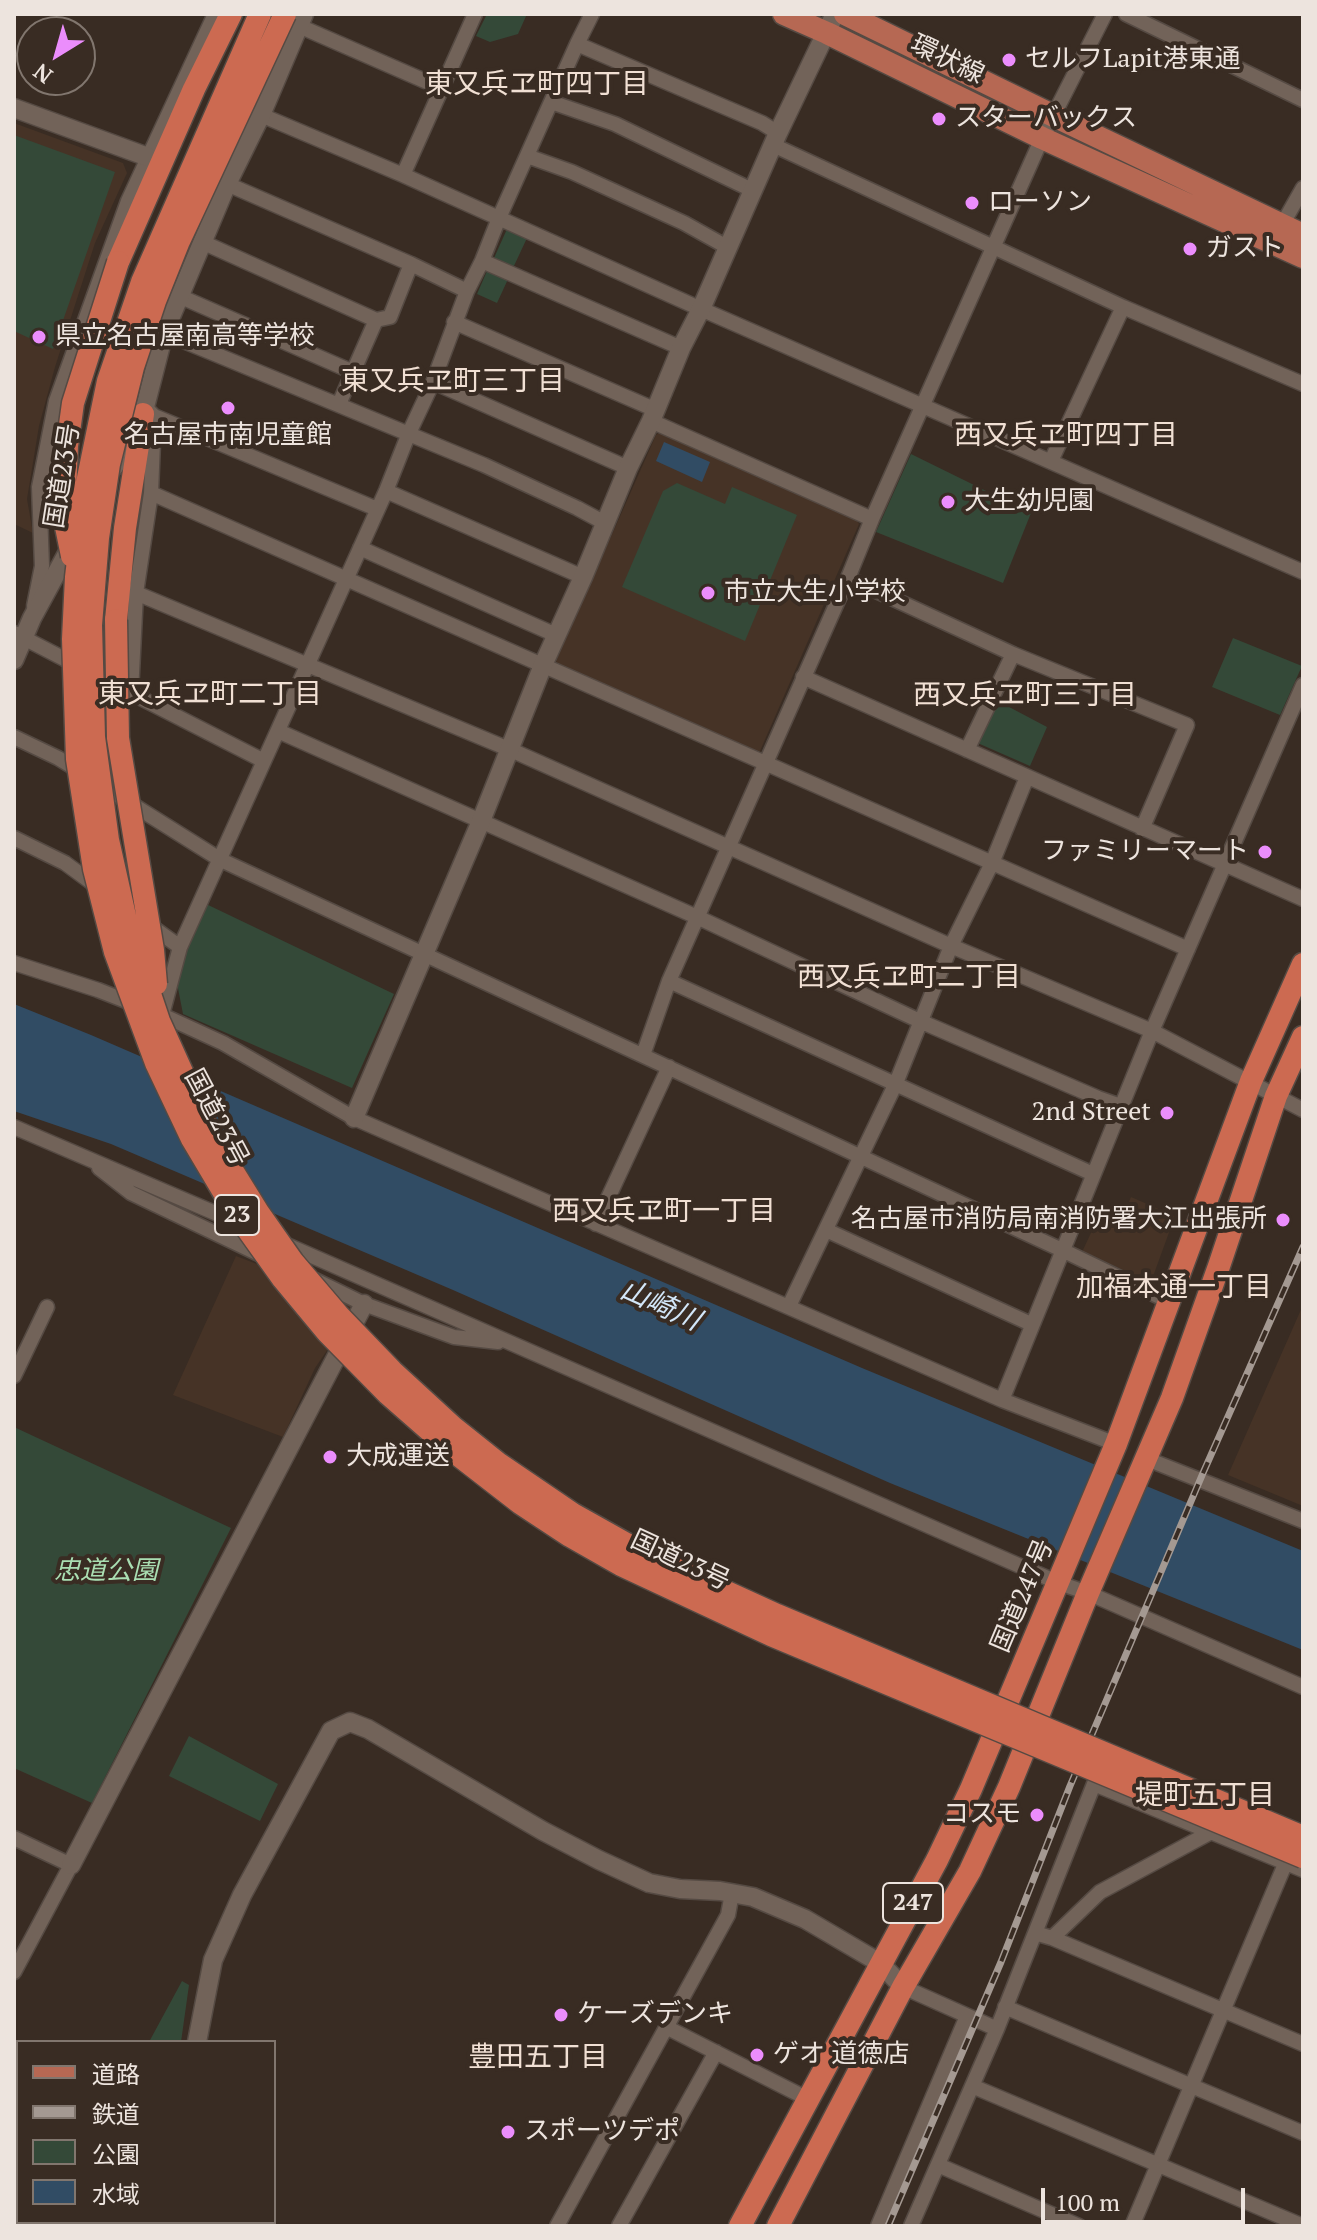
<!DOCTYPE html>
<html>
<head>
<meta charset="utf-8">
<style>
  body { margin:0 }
  #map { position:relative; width:1317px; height:2240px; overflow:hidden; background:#392c23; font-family:"PT Serif","Noto Sans JP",serif }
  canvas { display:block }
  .frame { position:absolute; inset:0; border:16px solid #ede4de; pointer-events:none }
  .legend { position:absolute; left:16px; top:2040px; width:260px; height:184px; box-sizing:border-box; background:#392c23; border:2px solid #81766e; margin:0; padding:10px 14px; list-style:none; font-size:24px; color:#ede4de }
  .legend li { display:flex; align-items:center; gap:16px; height:40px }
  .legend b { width:40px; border:2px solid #81766e }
  .north { position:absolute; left:16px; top:16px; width:80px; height:80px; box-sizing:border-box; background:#392c23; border:2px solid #81766e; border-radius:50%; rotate:217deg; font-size:22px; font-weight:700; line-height:32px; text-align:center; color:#ede4de }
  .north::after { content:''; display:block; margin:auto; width:28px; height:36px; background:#eb8dfc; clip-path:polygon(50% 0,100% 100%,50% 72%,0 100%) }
  .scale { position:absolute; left:1041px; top:2188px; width:204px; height:36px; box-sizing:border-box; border:4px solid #ede4de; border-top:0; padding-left:10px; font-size:24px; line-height:28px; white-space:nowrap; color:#ede4de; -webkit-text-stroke:6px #392c23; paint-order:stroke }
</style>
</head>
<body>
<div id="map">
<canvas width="1317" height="2240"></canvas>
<div class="frame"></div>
<ul class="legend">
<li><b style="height:10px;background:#b66853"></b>道路</li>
<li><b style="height:10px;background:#a49992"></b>鉄道</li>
<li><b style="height:22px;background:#344938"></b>公園</li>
<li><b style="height:22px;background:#314c64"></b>水域</li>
</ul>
<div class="north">N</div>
<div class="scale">100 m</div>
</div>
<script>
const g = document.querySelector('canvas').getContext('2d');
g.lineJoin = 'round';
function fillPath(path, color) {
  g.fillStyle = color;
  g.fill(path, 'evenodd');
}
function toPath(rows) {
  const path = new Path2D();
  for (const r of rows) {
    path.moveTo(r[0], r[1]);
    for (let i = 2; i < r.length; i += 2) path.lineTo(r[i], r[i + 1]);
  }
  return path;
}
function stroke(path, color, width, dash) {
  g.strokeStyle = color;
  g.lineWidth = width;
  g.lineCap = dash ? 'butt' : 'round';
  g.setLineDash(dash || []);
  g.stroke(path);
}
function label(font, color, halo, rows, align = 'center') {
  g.font = font + ' "PT Serif","Noto Sans JP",serif';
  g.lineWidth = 8;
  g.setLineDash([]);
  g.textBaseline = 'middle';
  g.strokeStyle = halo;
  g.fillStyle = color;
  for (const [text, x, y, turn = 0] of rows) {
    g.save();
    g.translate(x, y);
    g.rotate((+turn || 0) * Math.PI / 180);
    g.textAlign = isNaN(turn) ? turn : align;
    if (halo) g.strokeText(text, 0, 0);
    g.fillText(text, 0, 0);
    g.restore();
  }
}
const built = toPath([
  [14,123,123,163,127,173,95,243,55,367,39,426,27,499,33,533,14,524],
  [661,432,855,518,859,524,760,751,754,752,559,665,556,661,656,435],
  [1131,1197,1175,1216,1151,1282,1082,1252,1098,1218,1118,1227],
  [236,1256,353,1301,355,1310,315,1368,283,1437,173,1395],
  [1303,1305,1303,1506,1228,1475]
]);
const green = toPath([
  [487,14,527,14,518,34,490,42,476,36],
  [14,135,115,172,53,349,14,331],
  [507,229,527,238,513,268,494,258],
  [493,269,509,277,497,303,477,294,487,271],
  [911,454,1031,513,1003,583,876,532],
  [677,483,725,504,732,487,797,515,745,641,622,587,663,491],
  [1233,638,1302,666,1280,715,1212,687],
  [994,699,1047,727,1030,766,973,741],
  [204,903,394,994,352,1088,183,1014,176,978,183,948],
  [14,1427,231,1528,92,1803,14,1768],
  [189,1736,278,1784,260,1821,169,1776],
  [182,1981,189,1985,181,2042,149,2042]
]);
const water = toPath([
  [664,442,710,462,702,482,656,461],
  [14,1004,91,1035,862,1368,1303,1551,1303,1650,890,1483,453,1290,111,1144,14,1111]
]);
const minor = toPath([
  [1126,14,1303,100],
  [299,26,441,88],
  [577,44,762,123,778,133],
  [551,102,615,124,752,190],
  [261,115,403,175,701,309,1303,572],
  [773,145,1123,307,1303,384],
  [527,156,572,172,684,223,727,247],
  [403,175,475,14],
  [227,184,411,264,467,291],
  [1282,225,1303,188],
  [202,242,376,320],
  [482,261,681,348],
  [179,296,353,372],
  [454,322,656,410],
  [164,333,484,465,577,508,605,523],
  [433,382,628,468],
  [339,404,376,320,390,317,411,264],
  [154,416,377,509],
  [651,421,872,519],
  [1051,461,1123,307],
  [386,491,583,577],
  [151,493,1188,949],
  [360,548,556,635],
  [848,578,1013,654,1187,725,1142,829],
  [136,593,511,750,951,946,1152,1031,1303,1110],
  [34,606,42,566,39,487,56,401,128,201,215,14],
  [14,633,78,666],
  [803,677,1303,899],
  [125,690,264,761],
  [131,693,136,593,151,493,154,416,145,407],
  [278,731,697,917,922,1022,1098,1098,1121,1106],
  [14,737,58,758,81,772],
  [967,750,1013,654],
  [98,783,221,860,1062,1250,1170,1302],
  [14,838,65,863,99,888],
  [148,924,180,947],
  [14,963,98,990,162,1015,223,1043,354,1118,1002,1400,1116,1444],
  [669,981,1093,1174],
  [162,1015,180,947,386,491,409,433,433,382,467,291,482,261,499,218,577,44,592,14],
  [643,1055,669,981,848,578,872,519,1042,138,1105,14],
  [14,1127,243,1225],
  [99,1168,131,1193,263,1256],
  [596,1224,669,1067],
  [826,1230,1031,1324],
  [280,1242,1059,1583,1088,1593,1303,1687],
  [315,1280,364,1304,454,1337,498,1342],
  [789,1306,896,1083,951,946,992,863,1027,777],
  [14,1376,47,1307],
  [1002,1400,1152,1031,1303,685],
  [1147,1459,1303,1521],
  [14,1838,71,1865,14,1972],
  [1035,1933,1094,1784,1303,1870],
  [1052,1938,1100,1892,1213,1831],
  [903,1987,997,2029],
  [1005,2007,1303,2133],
  [666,2027,808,2099],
  [972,2086,1303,2226],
  [938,2165,1079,2226],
  [557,2226,728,1915,732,1893],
  [619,2226,716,2052],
  [878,2226,967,2016],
  [911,2226,997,2029,1035,1933,1052,1938,1303,2044],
  [1132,2226,1286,1862]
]);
const tertiary = toPath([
  [14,108,148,157],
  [114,467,145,407,164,333,227,184,261,115,304,14],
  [14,660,32,618,75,539],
  [354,1118,481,821,543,665,583,577,628,468,651,421,681,348,701,309,778,133,835,14],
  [71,1865,364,1304],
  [197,2042,213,1960,242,1895,331,1731,350,1722,368,1729,543,1831,599,1860,649,1883,680,1889,720,1891,753,1897,805,1919,880,1963,903,1987],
  [174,2226,176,2222]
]);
const primary = toPath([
  [784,14,827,33,1042,138,1303,257],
  [845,14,1054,116,1303,235]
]);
const trunk = toPath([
  [118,262,194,89,231,14],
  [116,620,125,528,143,414],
  [740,2226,937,1860,971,1789,1116,1444,1251,1081,1303,964],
  [778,2226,903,1987,970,1871,1009,1787,1088,1593,1172,1398,1219,1266,1276,1096,1303,1037]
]);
const rail = toPath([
  [888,2226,1001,1962,1070,1786,1203,1473,1303,1247]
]);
const trunkBridge = toPath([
  [260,14,142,282,108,381,88,478,76,577,73,639,77,759,94,869,115,952,156,1063,192,1139,236,1213,283,1279,327,1332,388,1394,453,1451,520,1503,570,1536,621,1565,771,1635,1303,1857],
  [285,14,179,241,155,301,133,367,109,464,98,538,91,625,94,737,108,840,127,925,159,1021,211,1136,258,1212,293,1262,339,1316,392,1371,453,1427,498,1463,573,1514,648,1556,777,1615,1303,1837],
  [72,556,64,517,67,446,73,403,118,262],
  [116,620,118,738,153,950,156,984]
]);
const markers = [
  [1009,60,8,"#eb8dfc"],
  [939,119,8,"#eb8dfc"],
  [972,203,8,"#eb8dfc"],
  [1190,249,8,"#eb8dfc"],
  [39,337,8,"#eb8dfc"],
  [228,408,8,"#eb8dfc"],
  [948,502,8,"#eb8dfc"],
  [708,593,8,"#eb8dfc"],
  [1265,852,8,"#eb8dfc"],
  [1167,1113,8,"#eb8dfc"],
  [1283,1220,8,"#eb8dfc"],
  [330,1457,8,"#eb8dfc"],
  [1037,1815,8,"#eb8dfc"],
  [561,2015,8,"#eb8dfc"],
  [757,2055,8,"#eb8dfc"],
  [508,2132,8,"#eb8dfc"]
];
const shields = [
  [237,1215,44],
  [913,1903,60]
];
const shieldNames = [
  ["23",237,1215],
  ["247",913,1903]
];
const streetNames = [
  ["環状線",947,60,26],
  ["国道23号",63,476,-81],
  ["国道23号",216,1118,62],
  ["国道23号",680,1561,25],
  ["国道247号",1023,1596,-67]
];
const poiNames = [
  ["セルフLapit港東通",1025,60],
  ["スターバックス",955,119],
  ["ローソン",988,203],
  ["ガスト",1206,249],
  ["県立名古屋南高等学校",55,337],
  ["名古屋市南児童館",228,436,"center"],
  ["大生幼児園",964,502],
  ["市立大生小学校",724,593],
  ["ファミリーマート",1249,852,"right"],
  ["2nd Street",1151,1113,"right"],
  ["名古屋市消防局南消防署大江出張所",1267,1220,"right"],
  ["大成運送",346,1457],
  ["コスモ",1021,1815,"right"],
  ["ケーズデンキ",577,2015],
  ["ゲオ 道徳店",773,2055],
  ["スポーツデポ",524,2132]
];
const parkNames = [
  ["忠道公園",106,1572]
];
const neighbourhoodNames = [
  ["東又兵ヱ町四丁目",537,85],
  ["東又兵ヱ町三丁目",453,382],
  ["西又兵ヱ町四丁目",1066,436],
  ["東又兵ヱ町二丁目",210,695],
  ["西又兵ヱ町三丁目",1025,696],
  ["西又兵ヱ町二丁目",909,978],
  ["西又兵ヱ町一丁目",664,1212],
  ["加福本通一丁目",1174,1288],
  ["堤町五丁目",1205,1796],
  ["豊田五丁目",538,2058]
];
const waterNames = [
  ["山崎川",660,1306,24]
];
fillPath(built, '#463326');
fillPath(green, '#344938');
fillPath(water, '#314c64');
stroke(minor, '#554a43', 17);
stroke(tertiary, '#554a43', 21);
stroke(primary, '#554a43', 25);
stroke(trunk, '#554a43', 25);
stroke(minor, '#726359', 14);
stroke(tertiary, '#726359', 18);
stroke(primary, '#b66853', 22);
stroke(trunk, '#cc6a51', 22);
stroke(rail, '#a49992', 7);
stroke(rail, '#392c23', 4, [12]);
stroke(trunkBridge, '#554a43', 25, []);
stroke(trunkBridge, '#cc6a51', 22);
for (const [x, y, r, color] of markers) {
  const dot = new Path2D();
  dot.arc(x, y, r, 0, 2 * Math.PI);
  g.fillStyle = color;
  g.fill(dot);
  stroke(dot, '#392c23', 3);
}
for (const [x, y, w] of shields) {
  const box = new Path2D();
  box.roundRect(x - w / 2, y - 20, w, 40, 6);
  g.fillStyle = '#392c23';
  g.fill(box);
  stroke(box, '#ede4de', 2);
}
label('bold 24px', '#ede4de', null, shieldNames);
label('26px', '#ede4de', '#392c23', streetNames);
label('26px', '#ede4de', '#392c23', poiNames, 'left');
label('italic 26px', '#a9deb2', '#392c23', parkNames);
label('28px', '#f1e0d4', '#392c23', neighbourhoodNames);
label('italic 28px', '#d3e7f9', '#392c23', waterNames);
</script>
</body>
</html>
